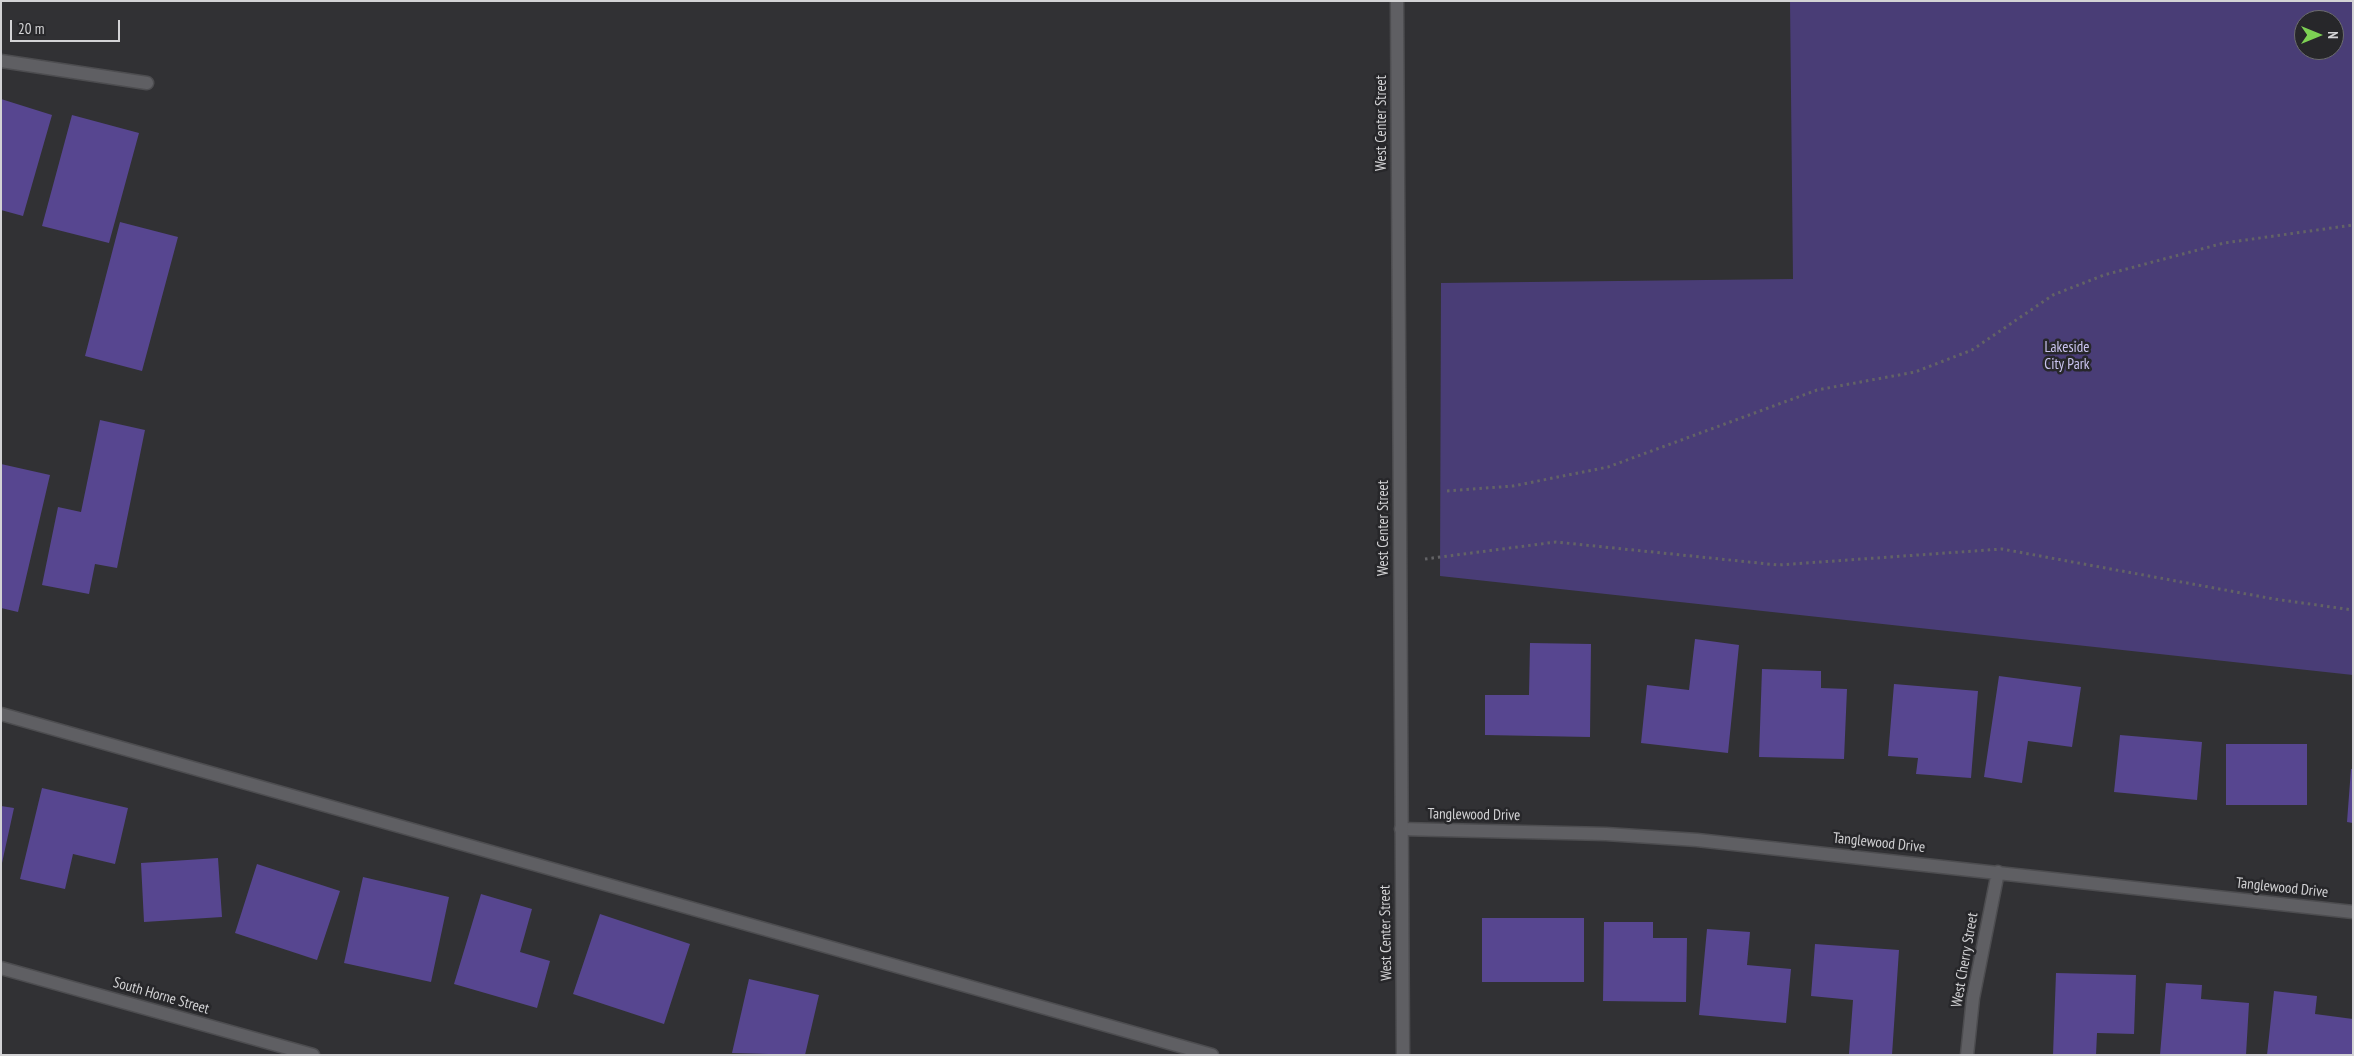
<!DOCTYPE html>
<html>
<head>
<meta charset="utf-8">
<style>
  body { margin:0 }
  #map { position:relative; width:2354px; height:1056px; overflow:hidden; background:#313134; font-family:"PT Sans Narrow",sans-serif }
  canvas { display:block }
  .frame { position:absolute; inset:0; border:2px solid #d3d3d5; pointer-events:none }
  .north { position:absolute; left:2294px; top:10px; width:50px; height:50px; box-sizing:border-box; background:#27272a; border:1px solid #6c6c6e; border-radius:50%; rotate:90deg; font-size:14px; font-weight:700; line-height:20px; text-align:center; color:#d3d3d5 }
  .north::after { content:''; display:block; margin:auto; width:18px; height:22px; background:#7dd154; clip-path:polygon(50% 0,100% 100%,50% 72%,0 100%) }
  .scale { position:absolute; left:10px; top:20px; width:110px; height:22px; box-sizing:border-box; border:2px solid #d3d3d5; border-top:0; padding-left:6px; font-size:15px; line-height:18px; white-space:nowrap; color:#d3d3d5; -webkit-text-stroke:4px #27272a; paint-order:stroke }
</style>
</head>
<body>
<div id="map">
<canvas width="2354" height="1056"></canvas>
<div class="frame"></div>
<div class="north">N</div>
<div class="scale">20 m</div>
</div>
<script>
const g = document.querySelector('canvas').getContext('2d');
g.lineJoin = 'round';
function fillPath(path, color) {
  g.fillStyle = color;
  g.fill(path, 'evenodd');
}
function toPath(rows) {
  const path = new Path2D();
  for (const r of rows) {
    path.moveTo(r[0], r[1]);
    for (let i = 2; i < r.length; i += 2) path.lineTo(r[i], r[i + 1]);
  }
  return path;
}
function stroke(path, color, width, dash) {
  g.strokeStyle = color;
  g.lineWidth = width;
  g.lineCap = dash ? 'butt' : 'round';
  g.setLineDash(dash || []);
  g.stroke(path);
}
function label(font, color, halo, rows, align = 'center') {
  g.font = font + ' "PT Sans Narrow",sans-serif';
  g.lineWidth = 5;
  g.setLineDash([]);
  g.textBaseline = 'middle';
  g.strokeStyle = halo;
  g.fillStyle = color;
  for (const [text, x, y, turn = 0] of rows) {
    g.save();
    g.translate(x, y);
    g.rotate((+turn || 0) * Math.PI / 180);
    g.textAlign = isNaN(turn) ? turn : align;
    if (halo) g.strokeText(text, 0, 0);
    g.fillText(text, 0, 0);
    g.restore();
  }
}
const green = toPath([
  [1790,1,2353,1,2353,675,1440,576,1441,283,1793,279],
  [2304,20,2334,20,2334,50,2304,50]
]);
const building = toPath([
  [1,99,52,115,23,216,1,210],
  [72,115,139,133,109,243,42,226],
  [120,222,178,237,142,371,85,356],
  [100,420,145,430,117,568,95,564,89,594,42,585,58,507,81,512],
  [1,464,50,475,18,612,1,608],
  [1695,639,1739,645,1728,753,1641,743,1647,685,1689,690],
  [1530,643,1591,644,1590,737,1485,735,1485,695,1529,695],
  [1762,669,1821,671,1821,688,1847,689,1844,759,1759,757],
  [1999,676,2081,687,2072,747,2028,741,2022,783,1984,777],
  [1894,684,1978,691,1971,778,1916,774,1918,758,1888,756],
  [2120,735,2202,742,2197,800,2114,792],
  [2226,744,2307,744,2307,805,2226,805],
  [2351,769,2353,769,2353,823,2347,822],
  [42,788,128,808,115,864,73,854,65,889,20,879],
  [1,806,14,808,2,863,1,863],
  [218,858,222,917,144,922,141,863],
  [257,864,340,891,317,960,235,933],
  [363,877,449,897,431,982,344,963],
  [481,894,532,909,520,952,550,961,537,1008,454,984],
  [600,914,690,944,664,1024,573,994],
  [1482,918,1584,918,1584,982,1482,982],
  [1604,922,1653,922,1653,938,1687,938,1686,1002,1603,1001],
  [1707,929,1750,932,1747,965,1791,969,1786,1023,1699,1015],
  [1815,944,1899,950,1892,1055,1849,1054,1853,1000,1811,996],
  [2056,973,2136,975,2134,1034,2097,1033,2096,1055,2053,1055],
  [749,979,819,995,805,1055,732,1053],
  [2166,983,2202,985,2201,999,2249,1003,2246,1055,2160,1055],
  [2274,991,2317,996,2315,1014,2353,1019,2353,1055,2267,1055]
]);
const path = toPath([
  [1447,491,1513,486,1608,467,1817,390,1915,372,1972,350,2053,295,2104,275,2224,243,2353,225],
  [1425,559,1556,542,1778,565,2002,549,2274,599,2353,610]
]);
const service = toPath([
  [1,61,147,83],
  [1,714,1212,1055]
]);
const minor = toPath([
  [1401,829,1606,834,1697,840,2353,912],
  [1,968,313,1055],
  [1967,1055,1973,998,1998,872]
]);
const tertiary = toPath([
  [1397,1,1403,1055]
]);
const streetNames = [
  ["West Center Street",1382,123,-90],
  ["West Center Street",1384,528,-90],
  ["Tanglewood Drive",1474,815,1],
  ["Tanglewood Drive",1879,843,6],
  ["Tanglewood Drive",2282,888,6],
  ["West Center Street",1386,933,-91],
  ["West Cherry Street",1965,960,-80],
  ["South Horne Street",161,996,16]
];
const parkNames = [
  ["Lakeside",2067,348],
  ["City Park",2067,365]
];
fillPath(green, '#493d76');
fillPath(building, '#574690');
stroke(service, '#4d4d50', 15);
stroke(minor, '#4d4d50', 15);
stroke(tertiary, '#4d4d50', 15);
stroke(path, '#636366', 3, [2.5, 4]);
stroke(service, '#5f5f63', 12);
stroke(minor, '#5f5f63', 12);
stroke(tertiary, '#5f5f63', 12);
label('15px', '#d3d3d5', '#27272a', streetNames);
label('15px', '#cac4ef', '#27272a', parkNames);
</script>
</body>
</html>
